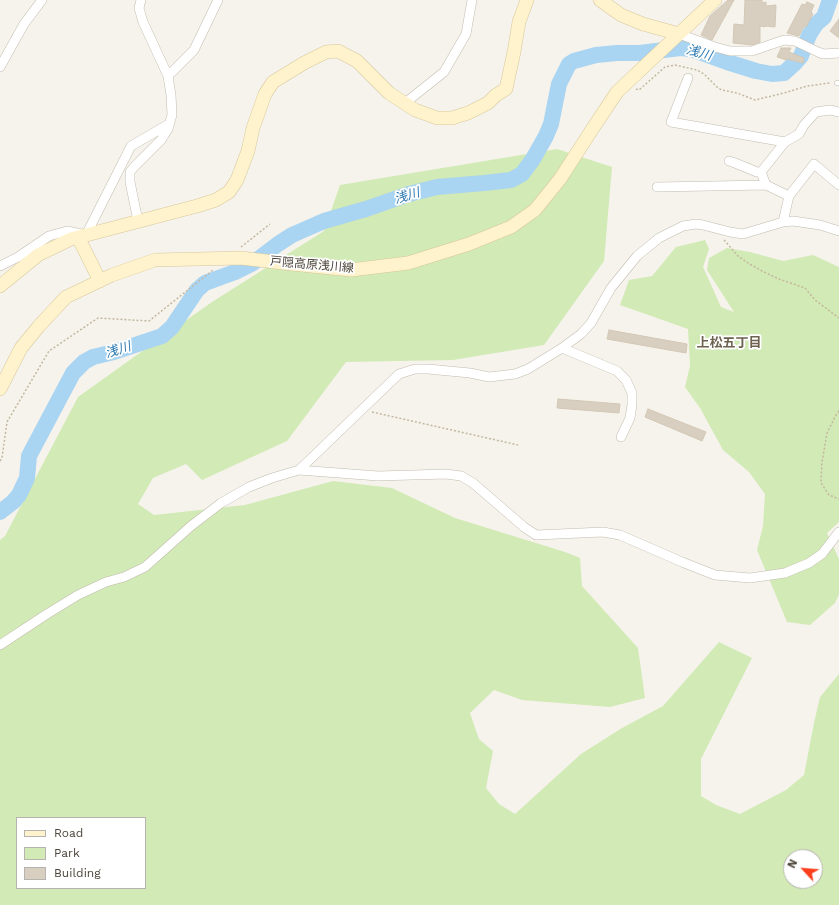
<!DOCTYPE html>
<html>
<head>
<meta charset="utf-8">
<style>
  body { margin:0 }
  #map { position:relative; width:839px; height:905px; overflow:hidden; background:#f6f3ec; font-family:"Work Sans",sans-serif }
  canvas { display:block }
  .legend { position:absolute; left:16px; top:817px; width:130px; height:72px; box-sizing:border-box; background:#fff; border:1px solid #b7b4b0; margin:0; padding:5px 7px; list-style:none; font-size:12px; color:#4b4439 }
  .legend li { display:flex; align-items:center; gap:8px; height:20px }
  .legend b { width:20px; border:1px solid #b7b4b0 }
  .north { position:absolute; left:783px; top:849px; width:40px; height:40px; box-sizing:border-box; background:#fff; border:1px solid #b7b4b0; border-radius:50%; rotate:296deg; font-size:11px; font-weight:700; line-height:16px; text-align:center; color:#4b4439 }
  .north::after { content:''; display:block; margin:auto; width:14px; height:18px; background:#fc3f1d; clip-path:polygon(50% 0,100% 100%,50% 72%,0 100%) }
</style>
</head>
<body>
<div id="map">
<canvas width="839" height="905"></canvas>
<ul class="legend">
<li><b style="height:5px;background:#fff3cd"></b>Road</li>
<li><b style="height:11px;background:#d2eab5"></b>Park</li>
<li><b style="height:11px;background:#d8cfc1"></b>Building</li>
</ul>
<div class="north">N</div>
</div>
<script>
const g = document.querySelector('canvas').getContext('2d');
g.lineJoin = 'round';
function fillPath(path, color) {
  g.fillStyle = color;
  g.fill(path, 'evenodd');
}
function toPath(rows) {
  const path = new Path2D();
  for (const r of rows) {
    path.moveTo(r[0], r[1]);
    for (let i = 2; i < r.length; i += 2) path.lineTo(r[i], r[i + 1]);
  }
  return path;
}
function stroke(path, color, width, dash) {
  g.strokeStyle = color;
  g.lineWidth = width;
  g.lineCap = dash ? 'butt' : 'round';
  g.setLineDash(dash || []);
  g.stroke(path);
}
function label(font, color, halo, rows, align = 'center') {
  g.font = font + ' "Work Sans","Noto Sans JP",sans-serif';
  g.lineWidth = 3.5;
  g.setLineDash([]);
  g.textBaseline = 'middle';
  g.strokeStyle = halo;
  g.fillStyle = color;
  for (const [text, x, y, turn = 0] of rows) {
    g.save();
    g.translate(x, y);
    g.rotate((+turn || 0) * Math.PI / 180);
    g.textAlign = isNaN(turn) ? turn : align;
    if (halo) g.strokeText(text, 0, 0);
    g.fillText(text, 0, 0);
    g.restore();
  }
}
const green = toPath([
  [557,149,612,167,604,261,544,345,453,360,346,362,287,441,202,480,186,464,153,478,138,504,154,515,245,505,333,481,392,488,455,518,565,552,580,558,582,586,638,648,645,698,610,707,522,700,494,690,470,713,479,739,493,751,486,788,499,804,515,814,581,754,622,728,663,706,719,642,752,658,701,759,701,796,716,805,740,814,786,790,804,775,814,723,820,697,839,674,839,905,0,905,0,540,5,536,78,397,134,357,212,302,324,231,340,185,364,181],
  [17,818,145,818,145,888,17,888],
  [791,857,815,857,815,881,791,881],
  [705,240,709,249,703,267,721,307,734,312,707,270,709,258,727,248,750,252,783,261,813,255,839,267,839,522,827,533,839,559,839,594,835,603,810,625,787,622,757,550,763,526,765,494,749,472,723,450,700,408,685,387,690,366,688,329,620,305,629,280,652,276,676,247]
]);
const river = toPath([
  [0,512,13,502,19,495,27,478,29,456,73,373,84,362,93,357,114,352,162,336,172,327,197,290,205,283,235,272,253,263,278,244,292,235,324,221,366,209,409,194,437,187,484,183,511,180,522,174,533,159,546,136,551,124,559,84,569,64,574,61,596,55,617,53,640,53,680,48,691,49,727,62,756,71,772,74,784,73,796,62,801,56,809,35,816,24,824,17,830,0]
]);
const building = toPath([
  [728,0,734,0,712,40,701,35,710,16,728,0],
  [745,0,762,0,762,3,766,2,766,6,776,5,775,27,765,26,765,27,760,26,760,42,752,45,733,43,734,24,744,25,745,0],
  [807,2,814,5,811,12,813,14,806,27,804,26,799,36,787,33,802,4,805,5,807,2],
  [839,19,839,38,830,31,839,19],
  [781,48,791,48,789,52,804,58,803,63,787,59,786,60,777,57,781,48],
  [609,330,687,344,686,353,607,339,609,330],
  [558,399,620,404,619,413,557,408,558,399],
  [648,409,706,432,702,441,645,417,648,409]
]);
const path = toPath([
  [636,89,639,90,665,67,675,65,697,70,704,74,718,88,722,90,737,93,755,100,784,93,807,86,830,83],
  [724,240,738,256,748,263,762,271,779,279,805,288,815,300,839,318],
  [241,247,270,224],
  [839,411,836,415,827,433,822,462,821,483,829,495,839,499],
  [372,412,518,445],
  [0,461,2,458,7,422,49,351,98,318,149,321,213,270]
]);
const lane = toPath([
  [837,83,839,83]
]);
const street = toPath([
  [679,34,715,47,730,51,752,51,784,40,795,41,818,52,823,54,839,53],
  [0,67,24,24,42,0],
  [168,76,194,50,218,0],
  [688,78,671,122,785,142],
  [405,103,444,72,466,34,472,0],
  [729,161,735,163,757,172,761,172],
  [766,185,761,172,785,142,799,134,804,125,816,112,830,110,839,112],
  [657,187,766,185,789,196,783,222],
  [789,196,814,164,839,185],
  [138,221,130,182,130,172,134,167,161,140,168,129,172,115,171,95,168,76,143,22,139,8,141,0],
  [0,266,18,257,49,236,67,231,86,235,131,146,169,124],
  [562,348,617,371,626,380,632,393,632,405,630,418,621,437],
  [299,470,378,476,446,474,461,476,473,483,524,527,536,535,603,532,620,535,682,562,715,575,750,578,785,573,809,563,822,554,839,532],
  [0,645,47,614,78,595,106,582,124,577,145,567,191,526,221,503,249,487,272,478,299,470,399,374,415,369,428,369,470,373,489,377,515,374,528,369,562,348,581,334,591,323,611,288,637,256,659,238,683,226,696,224,703,225,730,232,743,234,783,222,793,221,820,225,839,231]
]);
const secondary = toPath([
  [600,0,621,15,643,24,679,34],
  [78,237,100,281],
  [292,264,351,270,408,263,469,244,511,227,535,210,560,179,593,128,617,92,715,0],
  [0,286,38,255,71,239,197,206,216,200,229,192,237,180,248,151,253,128,265,94,273,82,304,63,326,52,338,51,357,61,389,93,415,110,437,118,452,118,468,113,488,103,496,95,506,89,514,52,519,22,527,0],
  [0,389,21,348,39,326,66,297,112,275,155,260]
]);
const secondaryBridge = toPath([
  [155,260,241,258,292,264]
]);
const streetNames = [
  ["戸隠高原浅川線",312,265,5]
];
const waterNames = [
  ["浅川",699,53,15],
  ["浅川",407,196,-17],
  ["浅川",118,350,-18]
];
const neighbourhoodNames = [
  ["上松五丁目",729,343]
];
fillPath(green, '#d2eab5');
stroke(river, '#a9d4f2', 16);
fillPath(building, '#d8cfc1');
stroke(building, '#d3c7b4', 1);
stroke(lane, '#c2bbae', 5.5);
stroke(street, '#c2bbae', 10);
stroke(secondary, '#d6c79b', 14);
stroke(path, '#c4b79f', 1.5, [2, 2]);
stroke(lane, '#fff', 4.5);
stroke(street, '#fff', 9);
stroke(secondary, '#fff3cd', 13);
stroke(secondaryBridge, '#d6c79b', 14, []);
stroke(secondaryBridge, '#fff3cd', 13);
label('12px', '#4b4439', '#fff', streetNames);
label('italic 13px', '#2e7ab2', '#fff', waterNames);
label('bold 13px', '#6e6250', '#fff', neighbourhoodNames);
</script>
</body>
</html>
